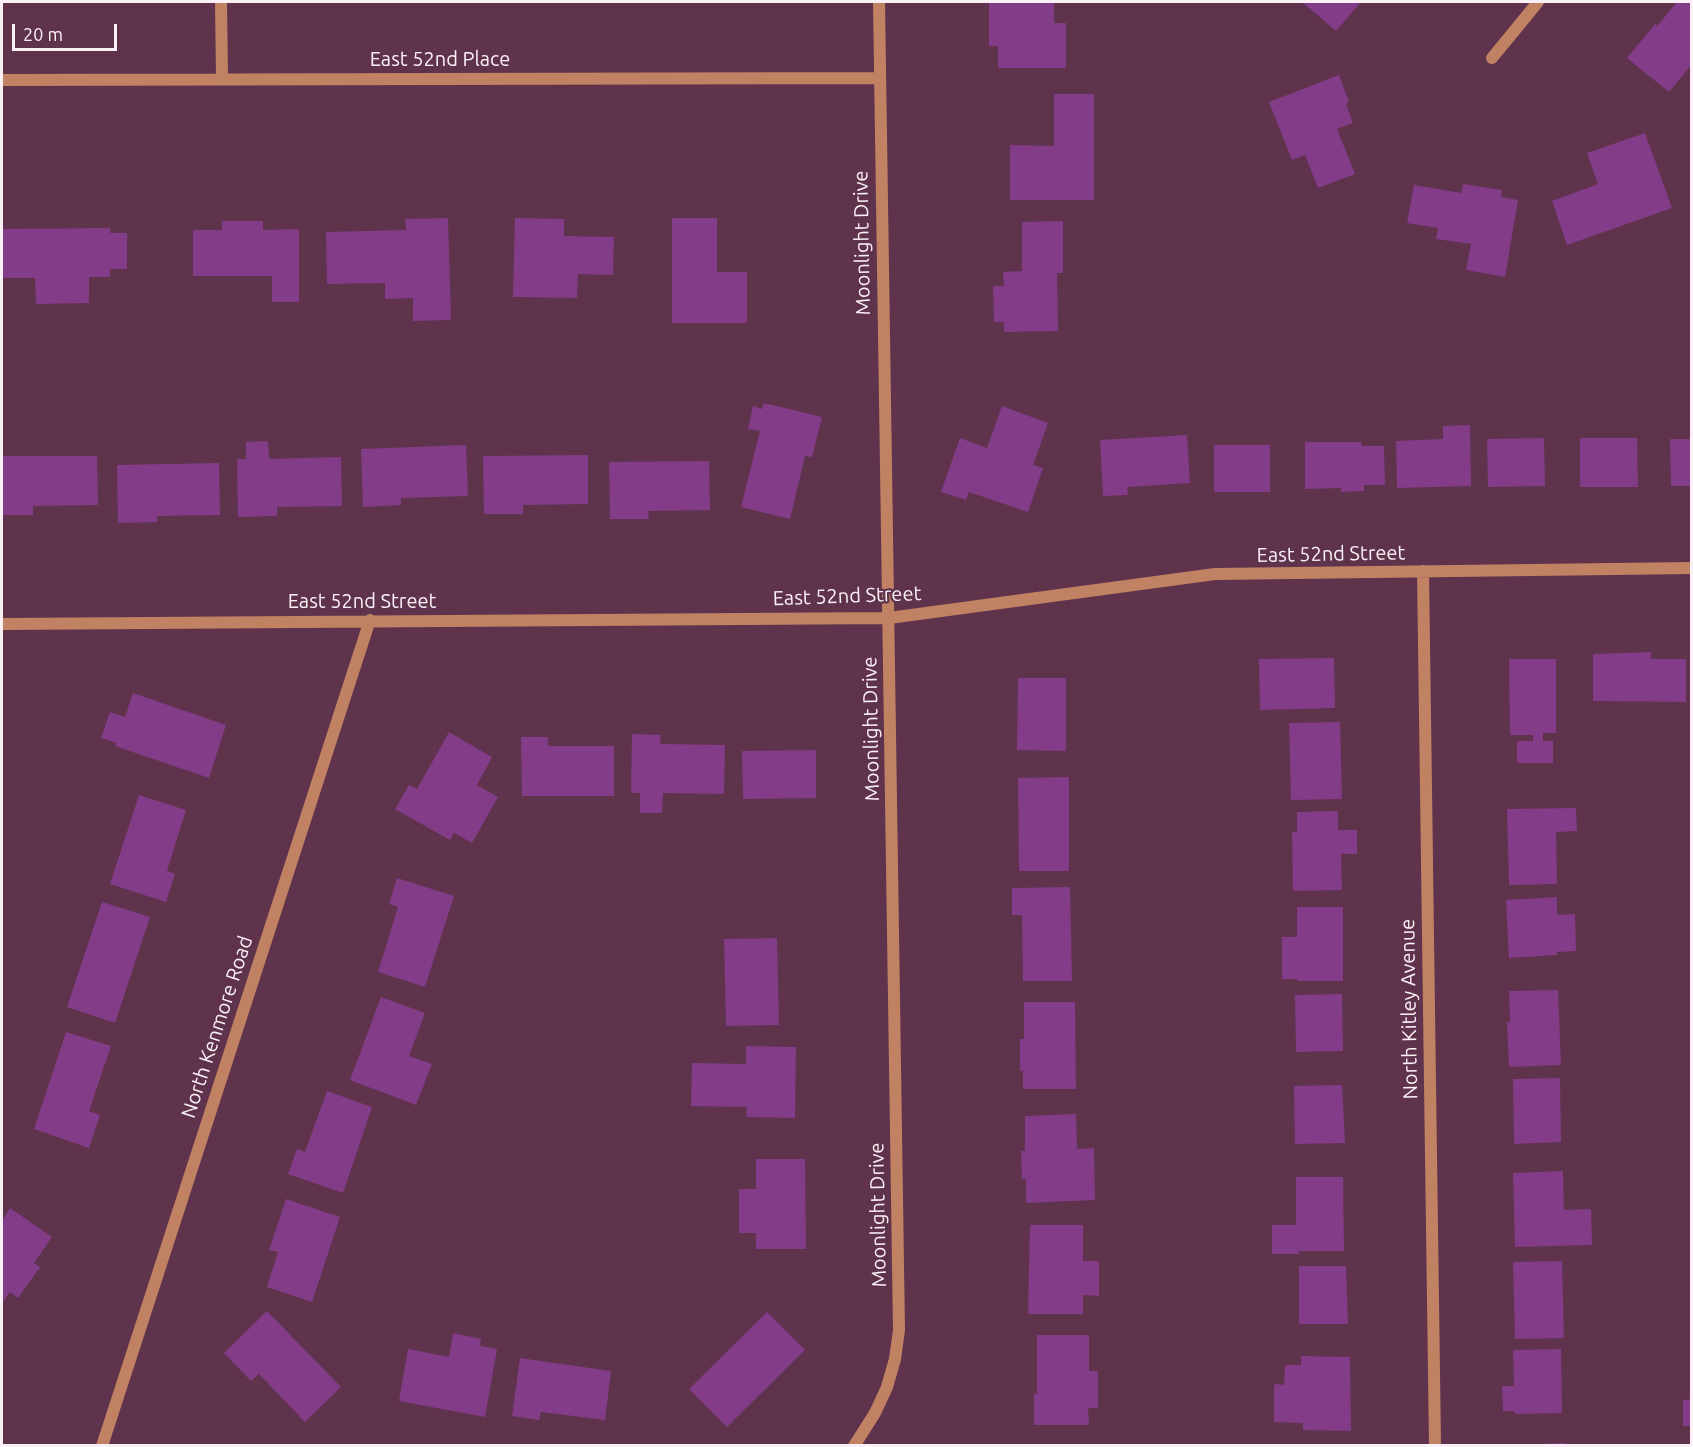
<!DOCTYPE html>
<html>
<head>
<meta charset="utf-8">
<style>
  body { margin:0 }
  #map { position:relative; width:1693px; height:1447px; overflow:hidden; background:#5f334c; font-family:Ubuntu,sans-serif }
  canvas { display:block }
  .frame { position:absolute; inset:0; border:3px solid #fbf0f5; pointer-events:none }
  .scale { position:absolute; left:12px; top:24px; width:105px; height:27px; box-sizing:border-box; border:3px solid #fbf0f5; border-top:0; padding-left:8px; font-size:18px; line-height:21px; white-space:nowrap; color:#fbf0f5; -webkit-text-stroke:4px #5f334c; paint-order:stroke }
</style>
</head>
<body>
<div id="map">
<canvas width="1693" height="1447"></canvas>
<div class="frame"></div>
<div class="scale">20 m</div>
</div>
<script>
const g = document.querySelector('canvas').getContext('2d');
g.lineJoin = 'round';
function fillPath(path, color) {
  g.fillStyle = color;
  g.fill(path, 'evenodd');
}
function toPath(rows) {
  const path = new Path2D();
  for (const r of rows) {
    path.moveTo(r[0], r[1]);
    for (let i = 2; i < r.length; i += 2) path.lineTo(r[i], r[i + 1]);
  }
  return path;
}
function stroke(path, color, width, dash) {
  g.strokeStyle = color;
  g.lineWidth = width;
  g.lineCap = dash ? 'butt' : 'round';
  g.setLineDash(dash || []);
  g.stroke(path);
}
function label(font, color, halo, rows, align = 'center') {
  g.font = font + ' Ubuntu,sans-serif';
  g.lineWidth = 4.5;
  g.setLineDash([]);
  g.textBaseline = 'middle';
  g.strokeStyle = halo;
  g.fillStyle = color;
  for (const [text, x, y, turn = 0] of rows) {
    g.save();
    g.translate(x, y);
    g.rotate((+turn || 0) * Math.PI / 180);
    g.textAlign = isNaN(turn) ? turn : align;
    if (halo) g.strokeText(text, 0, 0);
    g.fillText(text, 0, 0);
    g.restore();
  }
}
const building = toPath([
  [998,2,1054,2,1054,23,1066,23,1066,68,998,68,998,46,989,46,989,3,998,3],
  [1302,2,1361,2,1336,31],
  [1677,2,1692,2,1692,64,1669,92,1627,58,1655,24,1657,26],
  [1339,75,1349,102,1346,104,1353,123,1337,129,1355,174,1318,188,1305,155,1292,160,1269,102],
  [1054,94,1094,94,1094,200,1010,200,1010,145,1054,146],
  [1645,133,1672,208,1567,245,1552,201,1598,184,1587,153],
  [1463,184,1502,190,1501,197,1518,200,1505,277,1466,270,1471,244,1436,239,1438,228,1407,223,1414,185,1461,193],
  [448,218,451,320,413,321,413,298,385,299,385,283,327,284,326,232,406,230,405,219],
  [515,218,564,219,564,236,614,237,613,275,578,274,577,298,513,297],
  [672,218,717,218,717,272,747,272,747,323,672,323],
  [222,221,263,221,263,230,299,229,299,302,272,302,272,276,193,276,193,230,222,230],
  [1063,221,1063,273,1057,273,1058,331,1004,332,1004,322,994,322,993,286,1004,286,1003,272,1022,271,1022,222],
  [110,228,110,233,127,233,127,269,110,269,110,277,89,277,89,303,36,304,35,278,2,278,2,229],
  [764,403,822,417,812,457,805,456,790,519,741,507,760,431,748,429,753,406,762,409],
  [1002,406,1048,423,1033,465,1043,468,1028,512,969,492,966,500,941,492,960,438,987,448],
  [1470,425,1471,486,1397,488,1396,441,1443,439,1443,426],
  [1187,435,1190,483,1127,487,1128,495,1103,496,1100,440],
  [1544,438,1545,486,1488,487,1487,439],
  [1580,438,1637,438,1638,487,1580,487],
  [1670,439,1692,439,1692,486,1671,486],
  [268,441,269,459,341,457,342,506,277,507,277,516,238,517,237,459,246,459,246,442],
  [1305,442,1361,442,1362,446,1384,446,1385,485,1364,485,1364,491,1341,492,1341,488,1305,489],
  [466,445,468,496,401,498,401,505,363,507,361,449],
  [1214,445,1270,445,1270,492,1214,492],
  [588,455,588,504,523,505,523,514,484,514,483,456],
  [2,456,97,456,98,505,33,506,33,515,2,515],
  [709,461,710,510,648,511,649,519,610,519,609,462],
  [219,463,220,515,157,516,157,522,118,523,117,465],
  [1651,652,1651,659,1686,659,1686,702,1593,701,1593,654],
  [1334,658,1335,708,1260,710,1259,659],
  [1509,659,1556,659,1556,733,1543,733,1543,741,1553,741,1553,763,1517,763,1517,741,1533,741,1533,735,1510,735],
  [1018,678,1066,678,1066,751,1017,750],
  [133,693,226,725,209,778,115,746,116,743,101,738,110,712,125,717],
  [1340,722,1342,799,1291,800,1289,723],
  [449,732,492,757,477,785,498,797,472,843,454,833,450,840,395,809,409,785,417,789],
  [632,734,661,735,660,744,725,745,724,794,663,793,662,813,640,813,640,793,631,793],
  [521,737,548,737,548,746,614,746,614,796,522,796],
  [816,750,816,798,743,799,742,751],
  [1069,777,1069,871,1019,871,1018,778],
  [139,795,186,810,167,871,175,874,166,902,110,884],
  [1576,808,1577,831,1556,832,1557,884,1509,885,1507,809],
  [1338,811,1338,830,1357,830,1357,854,1341,854,1342,890,1293,891,1292,832,1297,832,1297,812],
  [397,878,454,896,425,987,378,972,398,907,389,904],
  [1070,887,1072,981,1023,981,1022,915,1012,915,1012,888],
  [1557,897,1557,915,1575,914,1576,951,1557,952,1557,955,1509,958,1506,900],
  [102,902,150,917,115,1023,67,1007],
  [1297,907,1343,907,1343,981,1297,981,1297,979,1282,979,1282,937,1297,937],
  [777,938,779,1025,726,1026,724,939],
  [1558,990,1561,1065,1509,1067,1507,1022,1510,1022,1509,991],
  [1342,994,1343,1051,1296,1052,1295,995],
  [381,997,425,1013,409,1056,432,1064,416,1105,350,1080],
  [1024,1002,1075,1002,1076,1089,1023,1089,1023,1071,1020,1071,1020,1039,1024,1039],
  [66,1032,111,1046,89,1111,100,1115,89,1148,34,1129],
  [746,1046,796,1047,795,1118,746,1117,747,1107,691,1106,692,1063,746,1064],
  [1560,1078,1561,1142,1514,1144,1513,1079],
  [1342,1085,1345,1143,1295,1144,1294,1086],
  [327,1091,372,1107,343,1193,288,1174,297,1149,305,1152],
  [1076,1114,1077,1149,1094,1148,1095,1200,1026,1203,1026,1179,1022,1179,1021,1151,1025,1151,1025,1116],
  [756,1159,805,1159,806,1249,756,1249,756,1233,739,1233,739,1189,756,1189],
  [1563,1171,1564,1210,1591,1209,1592,1245,1515,1247,1513,1173],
  [1296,1177,1343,1177,1344,1251,1299,1251,1299,1254,1272,1254,1272,1225,1296,1225],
  [286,1199,340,1217,312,1302,267,1287,278,1252,269,1250],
  [10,1208,52,1237,34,1263,40,1267,18,1298,10,1292,2,1303,2,1221],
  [1030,1225,1083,1225,1083,1261,1099,1261,1099,1296,1083,1295,1083,1314,1028,1314],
  [1562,1261,1564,1338,1515,1339,1513,1262],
  [1299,1266,1346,1266,1348,1324,1299,1324],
  [267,1311,341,1387,305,1422,259,1374,251,1381,224,1353],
  [767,1312,805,1350,727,1427,689,1389],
  [453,1333,481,1339,480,1346,497,1349,485,1417,399,1401,408,1349,449,1357],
  [1037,1335,1089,1335,1089,1371,1098,1371,1098,1408,1088,1408,1089,1425,1034,1425,1034,1394,1037,1394],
  [1561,1349,1562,1413,1515,1414,1514,1411,1503,1411,1502,1386,1514,1386,1513,1350],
  [1301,1356,1350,1357,1351,1431,1303,1430,1303,1423,1274,1422,1274,1384,1284,1385,1285,1365,1301,1365],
  [520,1358,611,1371,605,1420,541,1412,539,1420,512,1416],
  [1692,1399,1692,1426,1683,1426,1683,1400],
  [1565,1443,1565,1446,1540,1446,1539,1444]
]);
const minor = toPath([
  [221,2,222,79],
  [1492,58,1538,2],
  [2,80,879,78],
  [1423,571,1435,1446],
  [2,624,889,618,1215,574,1692,568],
  [102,1446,370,620],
  [854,1446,875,1413,887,1387,895,1359,899,1330,879,2]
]);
const streetNames = [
  ["East 52nd Place",440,59],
  ["Moonlight Drive",862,243,-91],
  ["East 52nd Street",1331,554,-1],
  ["East 52nd Street",847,596,-2],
  ["East 52nd Street",362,601],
  ["Moonlight Drive",871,729,-91],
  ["North Kitley Avenue",1409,1009,-91],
  ["North Kenmore Road",217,1027,-72],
  ["Moonlight Drive",878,1215,-91]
];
fillPath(building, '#833c87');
stroke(minor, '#c18264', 12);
label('20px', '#fbf0f5', '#5f334c', streetNames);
</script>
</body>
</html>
